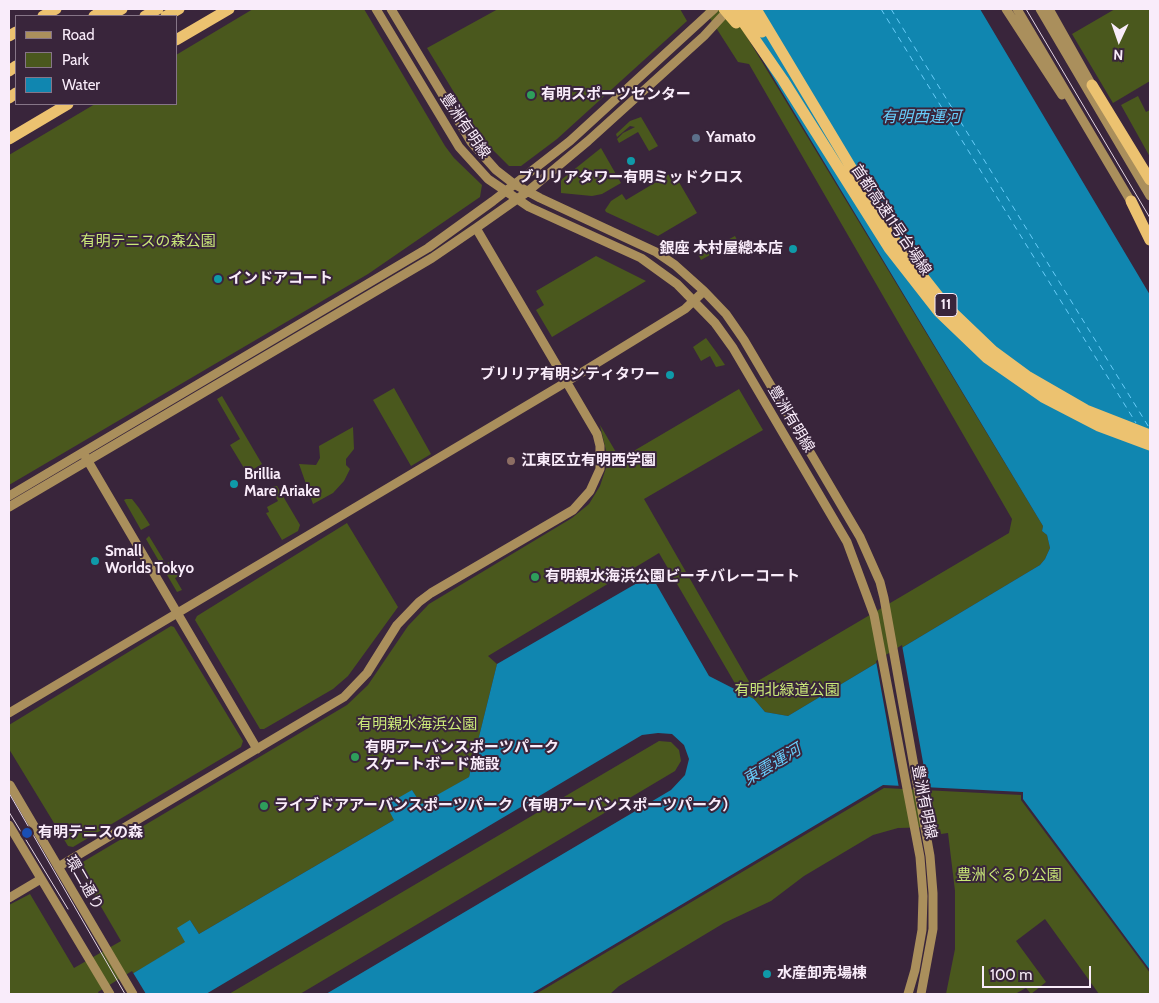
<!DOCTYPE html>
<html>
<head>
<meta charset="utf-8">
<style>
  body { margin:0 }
  #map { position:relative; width:1159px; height:1003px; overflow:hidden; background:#39253b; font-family:Cabin,sans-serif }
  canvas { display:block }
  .frame { position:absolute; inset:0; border:10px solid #f9ecfa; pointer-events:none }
  .legend { position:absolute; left:15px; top:15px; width:162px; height:90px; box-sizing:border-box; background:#39253b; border:1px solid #867587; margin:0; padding:6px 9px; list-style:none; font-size:15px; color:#f9ecfa }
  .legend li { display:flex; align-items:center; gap:10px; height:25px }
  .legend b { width:25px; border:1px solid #867587 }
  .north { position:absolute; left:1094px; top:15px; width:50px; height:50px; -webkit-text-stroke:4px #39253b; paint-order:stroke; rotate:183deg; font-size:14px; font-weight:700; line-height:20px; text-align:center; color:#f9ecfa }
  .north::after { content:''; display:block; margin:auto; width:18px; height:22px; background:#f9ecfa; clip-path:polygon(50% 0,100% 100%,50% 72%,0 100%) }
  .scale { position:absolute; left:982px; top:966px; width:109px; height:22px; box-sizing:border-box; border:2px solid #f9ecfa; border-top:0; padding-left:6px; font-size:15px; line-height:18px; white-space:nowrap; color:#f9ecfa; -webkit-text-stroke:4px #39253b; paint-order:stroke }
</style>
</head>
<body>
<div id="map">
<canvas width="1159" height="1003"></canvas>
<div class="frame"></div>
<ul class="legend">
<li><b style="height:6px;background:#aa8f5c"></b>Road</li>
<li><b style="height:14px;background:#4a581d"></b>Park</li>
<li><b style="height:14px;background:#1086b0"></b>Water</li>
</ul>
<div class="north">N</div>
<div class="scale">100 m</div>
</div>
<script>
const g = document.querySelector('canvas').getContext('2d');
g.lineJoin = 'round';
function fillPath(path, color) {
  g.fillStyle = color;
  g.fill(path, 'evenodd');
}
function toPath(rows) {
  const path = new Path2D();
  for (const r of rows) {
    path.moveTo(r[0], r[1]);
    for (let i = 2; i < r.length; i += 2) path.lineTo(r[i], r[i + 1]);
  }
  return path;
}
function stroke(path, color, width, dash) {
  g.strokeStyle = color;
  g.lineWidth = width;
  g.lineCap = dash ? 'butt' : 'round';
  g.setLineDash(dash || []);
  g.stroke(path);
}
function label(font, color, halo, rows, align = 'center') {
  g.font = font + ' Cabin,"Noto Sans JP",sans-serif';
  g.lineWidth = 4;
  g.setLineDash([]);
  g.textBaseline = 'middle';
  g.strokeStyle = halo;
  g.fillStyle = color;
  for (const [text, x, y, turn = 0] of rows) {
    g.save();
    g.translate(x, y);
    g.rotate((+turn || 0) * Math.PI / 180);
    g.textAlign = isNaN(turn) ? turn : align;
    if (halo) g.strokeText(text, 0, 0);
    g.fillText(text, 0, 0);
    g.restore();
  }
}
const green = toPath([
  [253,9,364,9,445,146,454,158,482,185,480,197,368,274,9,485,9,155,95,104,176,104,176,55],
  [498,9,680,9,687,21,557,139,521,166,509,166,483,140,427,48],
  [704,9,730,9,1043,526,1042,531,1047,535,1050,548,1045,559,1040,565,788,716,765,712,754,699,740,692,659,553,488,656,497,664,469,777,421,805,412,790,394,820,199,934,190,920,186,942,99,994,9,994,9,905,30,894,74,968,121,941,79,869,81,863,347,705,368,685,408,626,429,604,572,518,589,504,600,486,606,468,607,455,600,425,620,459,739,389,763,430,644,499,751,685,1009,533,1012,519,749,64,738,62],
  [1115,9,1150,9,1150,81,1113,103,1072,34],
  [1138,96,1146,112,1150,110,1150,157,1121,105],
  [641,117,658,146,649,151,638,132,619,143,617,139,623,133,635,127,630,126,617,137,616,134,630,121],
  [601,148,621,183,602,194,592,196,561,193,561,180],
  [673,172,697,213,658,236,606,212,605,210,611,201,622,194,626,200],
  [735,236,737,240,701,260,697,252,710,245,716,246],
  [596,256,646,281,552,337,536,310,544,305,536,291],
  [706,338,717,353,725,365,716,367,710,356,701,361,693,347],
  [394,388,431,454,411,466,373,400],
  [222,396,262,464,247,473,230,445,240,439,217,399],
  [353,427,354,449,346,459,346,465,350,469,344,481,333,493,313,504,299,464,316,465,320,458,319,446],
  [273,486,277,486,300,525,298,531,282,540,266,513,269,512,267,507,278,501,271,488],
  [126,499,132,499,139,508,150,525,141,530,124,500],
  [347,523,398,607,348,676,333,689,264,729,260,729,195,620,197,616],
  [149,536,166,564,172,560,181,575,175,578,182,590,177,592,146,539],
  [171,626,174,627,243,741,241,747,73,847,68,846,9,749,9,725],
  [659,741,671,742,679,750,681,761,675,771,300,994,229,994],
  [884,788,1021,795,1021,800,1150,973,1150,994,1099,994,1045,919,1016,941,1046,982,1031,994,1026,988,1015,994,946,994,955,949,955,891,948,833,941,834,940,829,935,830,935,827,898,828,873,835,804,876,771,901,724,923,619,986,610,994,536,994]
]);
const water = toPath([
  [732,9,980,9,1150,295,1150,970,1023,799,1023,792,883,785,531,994,326,994,671,790,685,775,689,759,684,745,672,734,658,733,642,735,206,994,99,994,185,942,177,928,190,920,199,934,394,820,386,805,412,790,421,804,469,777,497,664,651,575,709,676,754,699,765,712,788,716,1040,565,1045,559,1050,548,1047,535,1042,531,1043,526]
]);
const pier = toPath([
  [902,645,928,790,899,788,876,661],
  [132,971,146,994,99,994,98,992]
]);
const ferry = toPath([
  [881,9,1136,423],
  [891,9,1150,429]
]);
const secondary = toPath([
  [376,9,459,147,488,179,529,207,641,258,677,284,715,323,733,348,847,542,874,615,920,857,923,896,922,930,915,970,908,994],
  [391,9,471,142,496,170,514,184,540,198,656,252,675,265,704,291,726,314,744,340,860,537,880,582,884,598,930,856,933,893,933,929,921,994],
  [1006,9,1062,95],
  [1017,9,1133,205],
  [1040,9,1150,196],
  [1049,9,1094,89],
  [85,456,257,749],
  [9,496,428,248,493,201,570,141,714,9],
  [9,507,432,258,476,228,527,192,588,141,704,36,729,9],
  [9,713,558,387,685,309,704,291],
  [10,785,133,994],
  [9,825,110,994],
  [58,867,344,697,367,673,397,625,419,602,431,593,573,510,590,491,600,469,600,446,597,434,476,228],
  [9,898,41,879]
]);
const highway = toPath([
  [724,9,736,23],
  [734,9,783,80,889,248,939,312,987,358,1043,397,1099,426,1150,445],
  [745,9,762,32],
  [756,9,897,244,946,306,993,351,1027,376,1086,410,1150,435],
  [43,16,56,9],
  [94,16,106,9],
  [109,16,122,9],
  [145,16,158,9],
  [166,16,179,9],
  [9,36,16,32],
  [176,40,229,9],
  [9,71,16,66],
  [1092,85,1150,180],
  [9,98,16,93],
  [9,139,68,104],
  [1131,201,1150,240]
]);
const tram = toPath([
  [1026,9,1150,218],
  [9,793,125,994],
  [9,812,68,909]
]);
const markers = [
  [531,95,5,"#2e9e5b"],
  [696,138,5,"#5c6f8a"],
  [631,161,5,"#0f9aa8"],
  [793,249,5,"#0f9aa8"],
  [218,279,5,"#0f9aa8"],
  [670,375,5,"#0f9aa8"],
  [511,461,5,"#8d6e63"],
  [234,484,5,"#0f9aa8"],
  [95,561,5,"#0f9aa8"],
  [535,577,5,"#2e9e5b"],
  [355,757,5,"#2e9e5b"],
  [264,806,5,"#2e9e5b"],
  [27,833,6,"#1a4fb4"],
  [767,974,5,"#0f9aa8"]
];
const shields = [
  [946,305,22]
];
const shieldNames = [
  ["11",946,305]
];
const poiNames = [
  ["有明スポーツセンター",541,95],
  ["Yamato",706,138],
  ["ブリリアタワー有明ミッドクロス",631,178,"center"],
  ["銀座 木村屋總本店",783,249,"right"],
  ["インドアコート",228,279],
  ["ブリリア有明シティタワー",660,375,"right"],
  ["江東区立有明西学園",521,461],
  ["Brillia",244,475],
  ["Mare Ariake",244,492],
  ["Small",105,552],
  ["Worlds Tokyo",105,569],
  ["有明親水海浜公園ビーチバレーコート",545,577],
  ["有明アーバンスポーツパーク",365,748],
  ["スケートボード施設",365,765],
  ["ライブドアアーバンスポーツパーク（有明アーバンスポーツパーク）",274,806],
  ["有明テニスの森",38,833],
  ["水産卸売場棟",777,974]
];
const streetNames = [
  ["豊洲有明線",465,126,55],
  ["首都高速11号台場線",891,220,56],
  ["豊洲有明線",791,419,59],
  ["豊洲有明線",924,802,79],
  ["環二通り",84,883,60]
];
const parkNames = [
  ["有明テニスの森公園",148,242],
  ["有明北緑道公園",787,691],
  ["有明親水海浜公園",417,725],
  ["豊洲ぐるり公園",1009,876]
];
const waterNames = [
  ["有明西運河",921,117],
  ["東雲運河",772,765,-31]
];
fillPath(green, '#4a581d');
fillPath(water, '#1086b0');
fillPath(pier, '#39253b');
stroke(ferry, '#67ccf9', 1, [6, 5]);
stroke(secondary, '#aa8f5c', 9);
stroke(highway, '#ecc270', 11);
stroke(tram, '#e4d6e5', 1);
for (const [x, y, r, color] of markers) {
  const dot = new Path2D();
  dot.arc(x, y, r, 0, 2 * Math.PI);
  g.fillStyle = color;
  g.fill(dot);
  stroke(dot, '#39253b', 2);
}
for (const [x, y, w] of shields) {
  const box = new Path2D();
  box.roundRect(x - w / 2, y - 11.5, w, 23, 4);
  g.fillStyle = '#39253b';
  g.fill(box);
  stroke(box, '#f9ecfa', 1);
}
label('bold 14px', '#f9ecfa', null, shieldNames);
label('bold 15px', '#f9ecfa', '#39253b', poiNames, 'left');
label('15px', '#f9ecfa', '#39253b', streetNames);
label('15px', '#cae878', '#39253b', parkNames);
label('italic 16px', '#67ccf9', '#39253b', waterNames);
</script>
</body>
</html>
